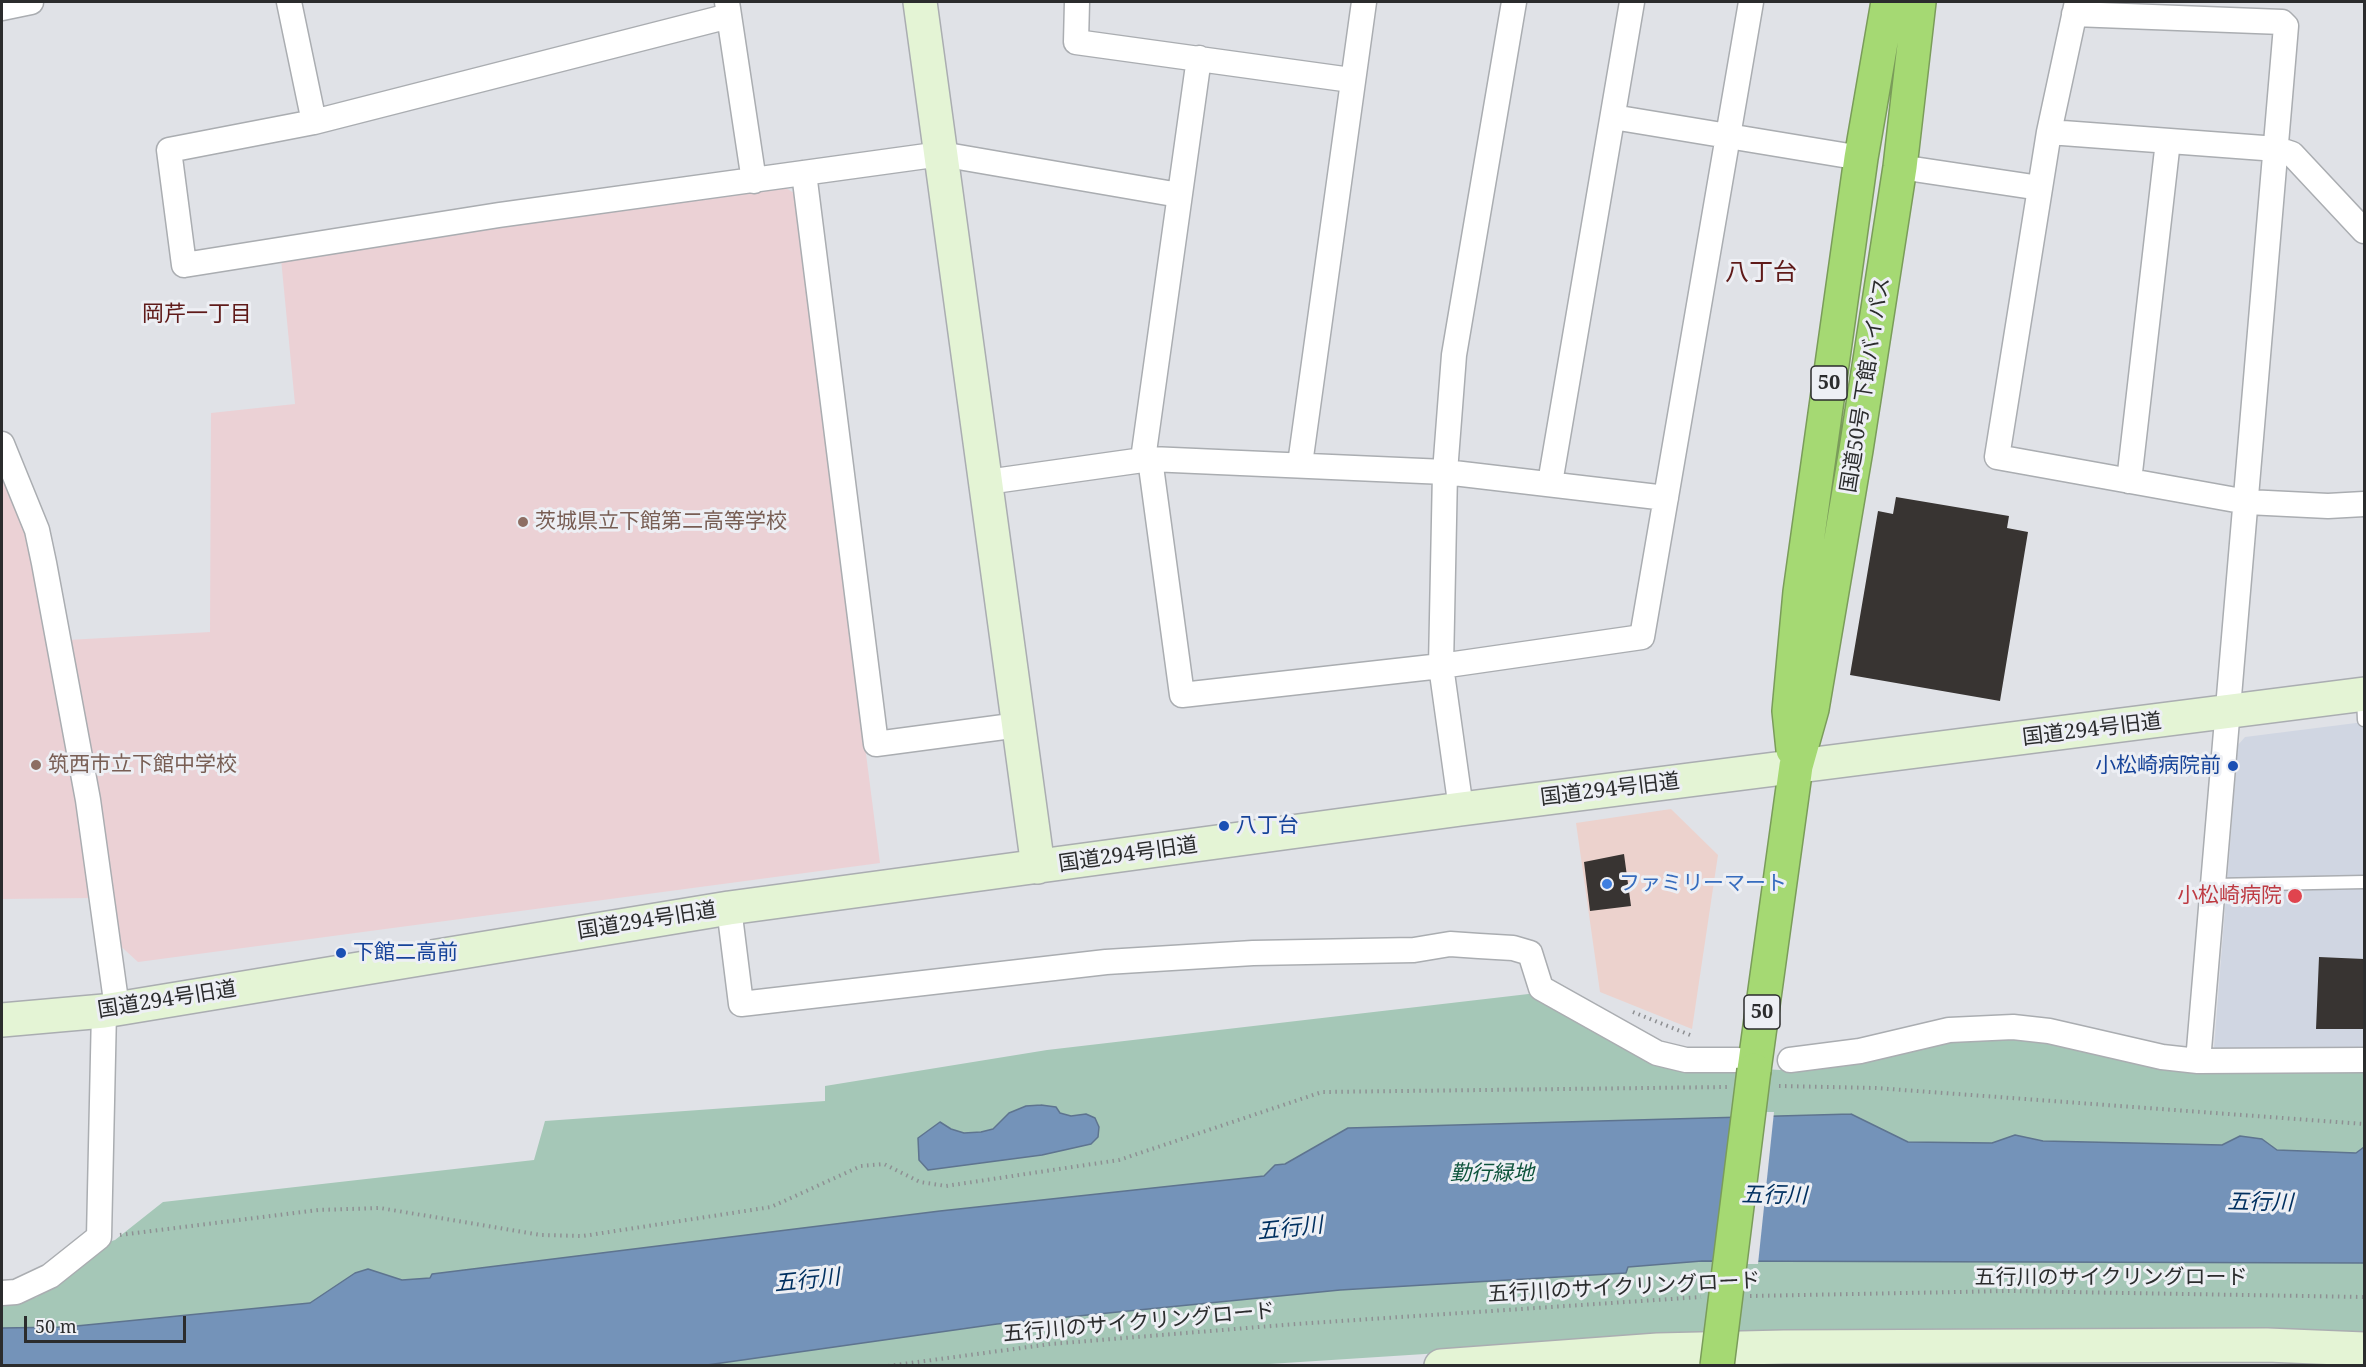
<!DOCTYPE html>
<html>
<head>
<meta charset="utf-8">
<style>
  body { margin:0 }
  #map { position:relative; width:2366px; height:1367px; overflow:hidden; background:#e0e2e7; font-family:"Noto Serif",serif }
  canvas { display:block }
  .frame { position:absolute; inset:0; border:3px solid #2b2c2d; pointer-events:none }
  .scale { position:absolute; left:24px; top:1316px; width:162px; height:27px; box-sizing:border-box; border:3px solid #2b2c2d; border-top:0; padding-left:8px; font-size:18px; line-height:21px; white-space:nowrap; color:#2b2c2d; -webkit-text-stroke:4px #edeff4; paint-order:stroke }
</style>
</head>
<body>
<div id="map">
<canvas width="2366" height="1367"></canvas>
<div class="frame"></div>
<div class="scale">50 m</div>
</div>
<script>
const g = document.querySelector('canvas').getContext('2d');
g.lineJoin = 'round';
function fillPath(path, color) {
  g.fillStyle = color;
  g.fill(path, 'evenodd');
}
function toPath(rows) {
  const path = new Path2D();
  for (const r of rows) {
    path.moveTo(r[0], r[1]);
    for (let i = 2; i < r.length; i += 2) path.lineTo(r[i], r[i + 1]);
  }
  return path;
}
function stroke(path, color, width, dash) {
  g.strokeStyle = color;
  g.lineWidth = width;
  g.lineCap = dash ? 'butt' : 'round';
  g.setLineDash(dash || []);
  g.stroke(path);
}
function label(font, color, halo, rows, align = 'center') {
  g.font = font + ' "Noto Serif","Noto Sans JP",serif';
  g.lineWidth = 6;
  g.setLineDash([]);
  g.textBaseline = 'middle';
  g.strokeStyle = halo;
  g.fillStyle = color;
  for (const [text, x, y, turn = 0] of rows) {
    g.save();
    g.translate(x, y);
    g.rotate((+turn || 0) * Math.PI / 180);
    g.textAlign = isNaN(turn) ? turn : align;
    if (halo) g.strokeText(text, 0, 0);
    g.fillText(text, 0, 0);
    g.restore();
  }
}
const commercial = toPath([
  [1671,809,1718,855,1692,1029,1600,992,1576,823]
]);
const built = toPath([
  [2364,722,2364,1053,2221,1055,2214,1047,2238,745,2245,737]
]);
const education = toPath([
  [781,185,794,193,880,863,138,962,115,941,68,640,210,632,211,413,295,404,279,238],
  [2,461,29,532,51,633,91,898,2,899]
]);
const green = toPath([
  [1537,993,1650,1063,1799,1071,1846,1066,1953,1038,2005,1036,2177,1067,2364,1069,2364,1339,1658,1339,1238,1366,2,1366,2,1304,13,1304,37,1297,56,1284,99,1245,115,1240,163,1202,534,1160,545,1121,825,1101,825,1086,1047,1050]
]);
const water = toPath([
  [1041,1105,1056,1107,1060,1113,1071,1116,1086,1114,1095,1118,1099,1127,1098,1137,1091,1144,1042,1155,928,1170,919,1160,918,1138,940,1122,951,1129,964,1133,981,1132,993,1129,1009,1113,1026,1106,1041,1105],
  [1851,1114,1908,1142,1992,1143,2015,1135,2043,1141,2222,1145,2240,1136,2262,1139,2277,1150,2356,1153,2364,1147,2364,1263,1702,1261,1628,1267,1626,1273,1340,1290,997,1324,700,1366,2,1365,2,1328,66,1327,310,1303,355,1273,368,1269,402,1280,430,1278,432,1274,940,1211,1264,1176,1275,1165,1285,1164,1348,1128,1851,1114]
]);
const pier = toPath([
  [1736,1112,1774,1112,1758,1264,1717,1264]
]);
const building = toPath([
  [1896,497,2009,516,2007,528,2028,532,2000,701,1850,675,1878,511,1893,514],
  [1624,854,1631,906,1590,911,1584,862],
  [2319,957,2364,959,2364,1029,2316,1029]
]);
const path = toPath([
  [1633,1012,1690,1035],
  [1779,1086,1876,1088,2364,1124],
  [120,1235,318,1210,380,1208,541,1235,583,1236,771,1207,861,1166,884,1164,920,1182,946,1186,1119,1160,1322,1092,1727,1087],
  [1750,1296,2009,1291,2364,1297],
  [888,1366,1051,1344,1296,1324,1701,1297]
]);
const lane = toPath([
  [2363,697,2364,720],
  [2213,885,2364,882]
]);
const street = toPath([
  [289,2,314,122,169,150,184,265,499,215,941,154,1179,195],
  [727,2,754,181],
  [1077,2,1076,42,1351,80],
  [2077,2,2049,132,1997,457,2247,502,2328,506,2364,504],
  [2,8,31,2],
  [2074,14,2282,22,2286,26,2198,1061],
  [1613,117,1861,158],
  [314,122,729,16],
  [2049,132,2277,149,2292,154,2364,231],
  [1900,167,2040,188],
  [804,173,876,744,1019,725],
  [2,444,37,530,44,563,88,800,117,1008],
  [1143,459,1199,58],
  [1150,459,1182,695,1441,666,1642,637,1751,2],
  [1300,464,1364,2],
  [2129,481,2168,141],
  [987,482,1150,459,1445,472,1666,498],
  [1550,483,1632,2],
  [1461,809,1441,666,1445,472,1454,355,1514,2],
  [729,908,741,1004,1106,962,1253,953,1414,950,1450,944,1479,946,1513,948,1530,953,1541,988,1657,1053,1686,1060,1738,1060],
  [1790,1060,1860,1051,1949,1030,2013,1027,2049,1031,2162,1057,2198,1061,2364,1060],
  [2,1293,16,1292,50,1276,99,1237,104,1011]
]);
const secondary = toPath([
  [920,2,1038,867],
  [2,1020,104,1011,729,908,1461,809,2364,694],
  [1441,1366,1658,1350,1784,1347,2267,1345,2364,1349]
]);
const highway = toPath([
  [1793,750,1789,711,1800,592,1861,158,1888,2],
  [1754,1070,1796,766,1812,709,1856,450,1900,167,1919,2]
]);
const highwayBridge = toPath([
  [1717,1366,1754,1070]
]);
const markers = [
  [523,522,6,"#8d6e63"],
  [36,765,6,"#8d6e63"],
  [2233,766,6,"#1a4fb4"],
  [1224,826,6,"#1a4fb4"],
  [1607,884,6,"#3f7fe0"],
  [2295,896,8,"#e0444e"],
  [341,953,6,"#1a4fb4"]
];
const shields = [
  [1829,383,36],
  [1762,1012,36]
];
const shieldNames = [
  ["50",1829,383],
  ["50",1762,1012]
];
const streetNames = [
  ["国道50号 下館バイパス",1866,385,-81],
  ["国道294号旧道",2092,730,-7],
  ["国道294号旧道",1610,790,-7],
  ["国道294号旧道",1128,855,-8],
  ["国道294号旧道",647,921,-9],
  ["国道294号旧道",167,1000,-9],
  ["五行川のサイクリングロード",2111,1278],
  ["五行川のサイクリングロード",1624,1288,-3],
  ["五行川のサイクリングロード",1139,1323,-5]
];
const educationNames = [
  ["茨城県立下館第二高等学校",535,522],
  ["筑西市立下館中学校",48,765]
];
const transitNames = [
  ["小松崎病院前",2221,766,"right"],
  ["八丁台",1236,826],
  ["下館二高前",353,953]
];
const shopNames = [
  ["ファミリーマート",1619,884]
];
const healthNames = [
  ["小松崎病院",2282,896]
];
const parkNames = [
  ["勤行緑地",1492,1174]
];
const neighbourhoodNames = [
  ["岡芹一丁目",197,315]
];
const waterNames = [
  ["五行川",1774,1196,1],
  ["五行川",2260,1203,1],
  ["五行川",1290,1229,-6],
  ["五行川",807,1281,-6]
];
const quarterNames = [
  ["八丁台",1761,273]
];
fillPath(commercial, '#ecd2cd');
fillPath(built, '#d0d6e2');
fillPath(education, '#ebd1d5');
fillPath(green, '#a5c7b7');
fillPath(water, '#7493b9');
stroke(water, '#5e748f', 1.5);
fillPath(pier, '#e0e2e7');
fillPath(building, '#383432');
stroke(lane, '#aaadb1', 15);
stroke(street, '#aaadb1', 27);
stroke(secondary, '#aaadb1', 36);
stroke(highway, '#7a9c5a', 36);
stroke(path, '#8e9093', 4, [1.5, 4.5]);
stroke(lane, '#fff', 12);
stroke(street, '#fff', 24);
stroke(secondary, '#e4f4d5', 33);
stroke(highway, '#a5d973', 33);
stroke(highwayBridge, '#7a9c5a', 36, []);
stroke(highwayBridge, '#a5d973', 33);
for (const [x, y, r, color] of markers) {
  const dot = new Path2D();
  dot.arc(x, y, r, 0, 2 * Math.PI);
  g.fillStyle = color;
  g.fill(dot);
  stroke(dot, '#edeff4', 2);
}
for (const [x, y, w] of shields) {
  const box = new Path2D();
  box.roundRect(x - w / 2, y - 17, w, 34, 4.5);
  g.fillStyle = '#edeff4';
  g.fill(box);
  stroke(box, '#2b2c2d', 1.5);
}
label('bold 20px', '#2b2c2d', null, shieldNames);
label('21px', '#2b2c2d', '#edeff4', streetNames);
label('21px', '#785e54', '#edeff4', educationNames, 'left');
label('21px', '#164399', '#edeff4', transitNames, 'left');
label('21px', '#366cbe', '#edeff4', shopNames, 'left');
label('21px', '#be3a42', '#edeff4', healthNames, 'right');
label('italic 21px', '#0d533b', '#edeff4', parkNames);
label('22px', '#5f1a19', '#edeff4', neighbourhoodNames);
label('italic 22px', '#013060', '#edeff4', waterNames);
label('24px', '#5f1a19', '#edeff4', quarterNames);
</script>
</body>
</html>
